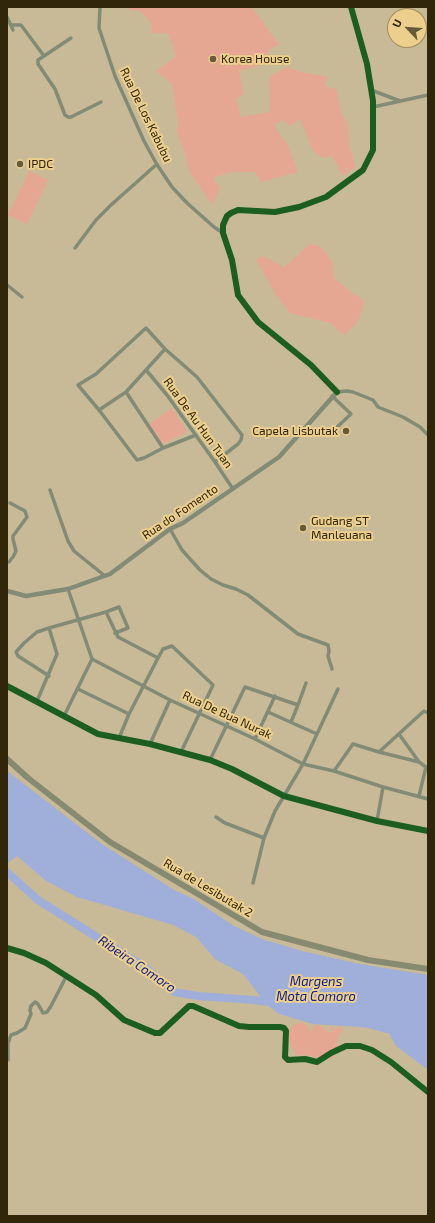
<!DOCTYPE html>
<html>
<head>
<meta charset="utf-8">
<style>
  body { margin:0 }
  #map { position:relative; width:435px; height:1223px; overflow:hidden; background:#c9ba97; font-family:"Exo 2",sans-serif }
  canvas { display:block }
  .frame { position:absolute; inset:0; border:8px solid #31260a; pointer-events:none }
  .north { position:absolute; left:387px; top:8px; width:40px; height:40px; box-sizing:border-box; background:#eccf8d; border:1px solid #a18b59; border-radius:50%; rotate:295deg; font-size:11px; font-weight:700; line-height:16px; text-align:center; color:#31260a }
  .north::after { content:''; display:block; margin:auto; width:14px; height:18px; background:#665a3b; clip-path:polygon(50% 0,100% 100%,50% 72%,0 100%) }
</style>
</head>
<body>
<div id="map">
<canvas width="435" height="1223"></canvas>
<div class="frame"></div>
<div class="north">U</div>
</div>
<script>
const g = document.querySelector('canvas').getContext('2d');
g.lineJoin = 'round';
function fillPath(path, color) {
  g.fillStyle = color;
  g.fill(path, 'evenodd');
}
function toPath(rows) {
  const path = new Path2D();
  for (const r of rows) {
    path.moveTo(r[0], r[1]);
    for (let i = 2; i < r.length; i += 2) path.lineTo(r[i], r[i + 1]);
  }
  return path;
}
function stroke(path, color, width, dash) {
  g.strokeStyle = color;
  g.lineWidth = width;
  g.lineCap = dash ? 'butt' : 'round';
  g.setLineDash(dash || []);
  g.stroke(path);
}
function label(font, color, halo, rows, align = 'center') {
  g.font = font + ' "Exo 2",sans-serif';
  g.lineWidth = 4;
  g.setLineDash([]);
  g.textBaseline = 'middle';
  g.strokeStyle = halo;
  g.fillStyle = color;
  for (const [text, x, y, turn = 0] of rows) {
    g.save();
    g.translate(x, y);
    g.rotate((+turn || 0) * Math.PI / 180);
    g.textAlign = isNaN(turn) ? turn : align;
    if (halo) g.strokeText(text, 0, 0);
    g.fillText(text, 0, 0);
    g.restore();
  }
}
const green = toPath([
  [131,7,252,7,279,45,268,50,268,56,258,66,239,71,244,94,236,99,241,117,270,112,269,77,287,67,301,72,328,77,325,86,336,89,341,112,348,124,349,146,356,167,343,176,332,156,323,158,313,151,300,119,290,126,282,120,274,125,288,146,298,172,261,182,255,172,230,172,213,178,220,188,212,205,189,171,185,154,176,130,178,125,172,84,156,71,176,56,168,33,152,33,151,23,140,11,128,10],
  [29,171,48,180,27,224,8,215],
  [310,244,320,246,332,261,334,278,352,293,360,298,364,302,358,322,344,335,330,323,290,313,276,295,256,260,263,256,284,267],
  [172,408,187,432,163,444,149,424],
  [301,1022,308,1026,311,1032,316,1025,323,1027,329,1033,332,1031,330,1027,333,1027,336,1030,338,1027,342,1028,343,1031,338,1037,337,1046,333,1058,322,1060,307,1055,297,1055,290,1044,287,1036,290,1027]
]);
const water = toPath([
  [7,771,102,844,174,890,192,898,234,926,262,939,302,951,360,964,428,975,428,1070,396,1046,384,1025,375,1028,313,1024,279,1014,266,1004,243,974,216,960,196,937,173,925,77,897,46,881,17,856,7,864]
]);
const river = toPath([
  [7,872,38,900,146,968,174,992,198,996,254,1000,275,1003],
  [368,1024,386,1029,395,1028]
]);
const minor = toPath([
  [100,7,99,28,115,76,144,141,156,163,172,187,187,203,214,227,223,233],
  [7,17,13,30],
  [12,25,21,25,44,56],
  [71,38,38,60,38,64,55,89,65,115,68,117,71,117,101,102],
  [371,90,400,101],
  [373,107,428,95],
  [75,248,96,220,111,205,157,164],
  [7,285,22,297],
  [146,370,167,395,215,462,233,489],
  [126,392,163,448],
  [337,392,347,391,353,392,373,400,378,407,403,417,420,427,428,435],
  [332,396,351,414,335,429],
  [99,410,78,385,96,374,146,328,165,349],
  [196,435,163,448,144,458,137,460,99,410,126,392,165,349,197,377,242,435,241,440,238,444,215,462],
  [50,490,68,541,74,551,105,576],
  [170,529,182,550,200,570,211,579,223,585,236,589,248,595,298,634,328,645,329,651,328,656,332,669],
  [9,562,13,557,16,551,13,539,13,536,27,517,25,511,10,503],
  [68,589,92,659,170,700,255,739,303,764,334,771,383,787,428,799],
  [106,612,119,607,128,628,115,633],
  [158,658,163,649,172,646,213,685,181,752],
  [49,676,18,656,16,652,24,643,37,632,49,628],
  [7,686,98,734,150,744,210,760,232,769,284,796,377,821,428,831],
  [78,689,129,714],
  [37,701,57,654,49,628,106,612,118,637,158,658,129,714,119,738],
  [298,705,306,683],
  [64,716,92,659],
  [317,734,338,689],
  [399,734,419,762],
  [255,739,275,696],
  [150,744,170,700],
  [379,752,424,711,428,713],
  [210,760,245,687,298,705,291,722],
  [334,771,353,744,379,752,419,762,426,767,419,796],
  [216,817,225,823,264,838],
  [377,821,383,787],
  [253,883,264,838,275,811,303,764,317,734,268,712],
  [7,948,24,953,46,963,96,995,124,1020,155,1033,160,1033,189,1006,193,1006,239,1026,249,1027,280,1027,284,1028,286,1031,285,1057,288,1060,305,1059,317,1062,331,1053,346,1046,360,1046,372,1050,391,1062,428,1092],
  [8,1060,8,1043,11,1035,17,1033,25,1028,31,1014,30,1010,31,1006,35,1002,38,1004,43,1013,47,1012,51,1006,66,977]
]);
const tertiary = toPath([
  [7,591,26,596,68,589,110,574,170,529,183,523,279,457,337,392,311,365,258,322,238,295,232,260,223,233,223,225,227,216,231,213,238,210,275,212,299,207,326,197,363,170,373,150,373,101,367,64,351,7]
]);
const primary = toPath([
  [7,759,28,778,110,842,262,932,368,960,428,969]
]);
const cycleway = toPath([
  [337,392,311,365,258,322,238,295,232,260,223,233,223,225,227,216,231,213,238,210,275,212,299,207,326,197,363,170,373,150,373,101,367,64,351,7],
  [7,686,98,734,150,744,210,760,232,769,284,796,377,821,428,831],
  [7,948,24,953,46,963,96,995,124,1020,155,1033,160,1033,189,1006,193,1006,239,1026,249,1027,280,1027,284,1028,286,1031,285,1057,288,1060,305,1059,317,1062,331,1053,346,1046,360,1046,372,1050,391,1062,428,1092]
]);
const markers = [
  [213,59,4,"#665a3b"],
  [20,164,4,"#665a3b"],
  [346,431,4,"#665a3b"],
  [303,528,4,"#665a3b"]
];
const poiNames = [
  ["Korea House",221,59],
  ["IPDC",28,164],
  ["Capela Lisbutak",338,431,"right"],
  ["Gudang ST",311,521],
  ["Manleuana",311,535]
];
const streetNames = [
  ["Rua De Los Kabubu",146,115,64],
  ["Rua De Au Hun Tuan",198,423,54],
  ["Rua do Fomento",180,512,-34],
  ["Rua De Bua Nurak",227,715,25],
  ["Rua de Lesibutak 2",208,888,31]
];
const waterNames = [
  ["Ribeira Comoro",137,964,34],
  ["Margens",316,982],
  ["Mota Comoro",316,997]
];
fillPath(green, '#e6a792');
fillPath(water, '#9fafd9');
stroke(river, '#9fafd9', 8);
stroke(minor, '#828b75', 3.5);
stroke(tertiary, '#828b75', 4.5);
stroke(primary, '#868a70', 6);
stroke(cycleway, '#1b5e20', 6);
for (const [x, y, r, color] of markers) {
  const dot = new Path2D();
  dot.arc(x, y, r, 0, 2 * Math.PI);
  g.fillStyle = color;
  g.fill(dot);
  stroke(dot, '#eccf8d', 1.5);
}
label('12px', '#31260a', '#eccf8d', poiNames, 'left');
label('12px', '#31260a', '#eccf8d', streetNames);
label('italic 13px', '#11208a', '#eccf8d', waterNames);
</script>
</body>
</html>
